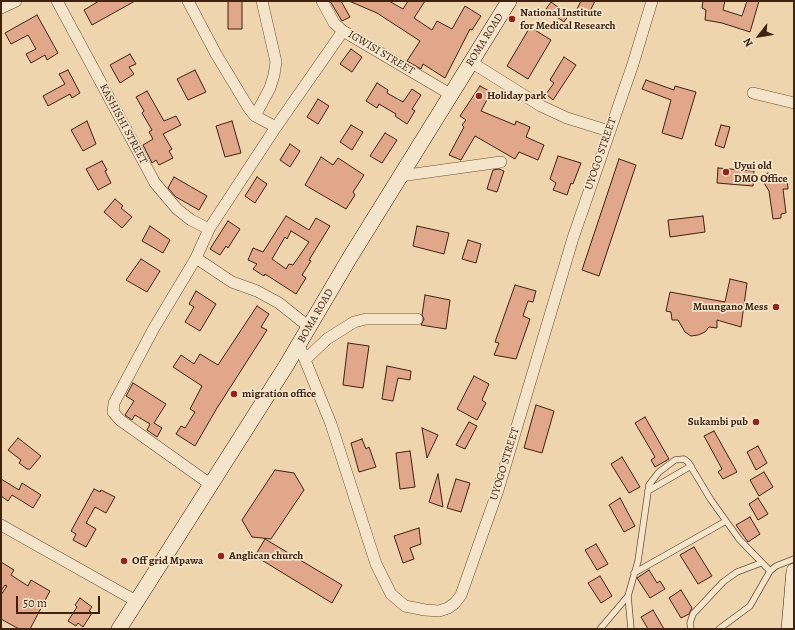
<!DOCTYPE html>
<html>
<head>
<meta charset="utf-8">
<style>
  body { margin:0 }
  #map { position:relative; width:795px; height:630px; overflow:hidden; background:#eed5ad; font-family:Alegreya,serif }
  canvas { display:block }
  .frame { position:absolute; inset:0; border:2px solid #3f2210; pointer-events:none }
  .north { position:absolute; left:739px; top:16px; width:40px; height:40px; -webkit-text-stroke:3px #f4e4ca; paint-order:stroke; rotate:239deg; font-size:11px; font-weight:700; line-height:16px; text-align:center; color:#3f2210 }
  .north::after { content:''; display:block; margin:auto; width:14px; height:18px; background:#3f2210; clip-path:polygon(50% 0,100% 100%,50% 72%,0 100%) }
  .scale { position:absolute; left:16px; top:596px; width:84px; height:18px; box-sizing:border-box; border:2px solid #3f2210; border-top:0; padding-left:5px; font-size:12px; line-height:14px; white-space:nowrap; color:#3f2210; -webkit-text-stroke:3px #f4e4ca; paint-order:stroke }
</style>
</head>
<body>
<div id="map">
<canvas width="795" height="630"></canvas>
<div class="frame"></div>
<div class="north">N</div>
<div class="scale">50 m</div>
</div>
<script>
const g = document.querySelector('canvas').getContext('2d');
g.lineJoin = 'round';
function fillPath(path, color) {
  g.fillStyle = color;
  g.fill(path, 'evenodd');
}
function toPath(rows) {
  const path = new Path2D();
  for (const r of rows) {
    path.moveTo(r[0], r[1]);
    for (let i = 2; i < r.length; i += 2) path.lineTo(r[i], r[i + 1]);
  }
  return path;
}
function stroke(path, color, width, dash) {
  g.strokeStyle = color;
  g.lineWidth = width;
  g.lineCap = dash ? 'butt' : 'round';
  g.setLineDash(dash || []);
  g.stroke(path);
}
function label(font, color, halo, rows, align = 'center') {
  g.font = font + ' Alegreya,serif';
  g.lineWidth = 3.5;
  g.setLineDash([]);
  g.textBaseline = 'middle';
  g.strokeStyle = halo;
  g.fillStyle = color;
  for (const [text, x, y, turn = 0] of rows) {
    g.save();
    g.translate(x, y);
    g.rotate((+turn || 0) * Math.PI / 180);
    g.textAlign = isNaN(turn) ? turn : align;
    if (halo) g.strokeText(text, 0, 0);
    g.fillText(text, 0, 0);
    g.restore();
  }
}
const building = toPath([
  [99,1,135,1,92,25,84,10,99,1],
  [228,1,242,1,242,29,228,29,228,1],
  [330,1,341,1,350,17,342,21,330,1],
  [349,1,389,1,403,9,408,1,425,1,414,18,432,30,437,21,452,29,465,6,481,16,472,30,470,29,445,78,423,64,421,69,407,61,420,41,377,13,349,1],
  [581,1,595,1,588,15,577,9,581,1],
  [703,1,725,1,723,10,742,16,747,1,759,1,750,32,722,23,705,20,706,10,702,8,703,1],
  [551,2,569,15,564,22,546,9,551,2],
  [37,15,58,53,47,60,45,55,31,63,26,54,36,49,28,35,11,44,5,33,37,15],
  [530,27,551,40,528,79,507,66,530,27],
  [351,49,362,57,352,72,340,64,351,49],
  [130,54,136,64,129,67,134,74,120,83,110,65,130,54],
  [564,57,576,65,553,100,546,94,554,83,550,80,564,57],
  [68,70,80,93,72,98,70,94,48,106,43,96,65,84,59,74,68,70],
  [195,70,206,92,188,100,177,79,195,70],
  [646,80,674,90,675,86,696,92,682,139,662,133,671,100,642,89,646,80],
  [377,83,388,90,387,93,403,102,412,89,421,95,412,109,415,111,407,124,395,116,396,114,379,104,377,108,366,101,377,83],
  [480,86,491,92,481,111,515,125,516,121,530,127,526,137,544,145,538,160,519,152,515,159,475,136,461,160,449,155,464,127,462,125,466,120,460,116,480,86],
  [147,91,164,121,176,116,181,125,163,134,172,149,169,151,173,158,159,165,156,160,152,163,143,145,153,139,149,132,152,130,142,113,144,111,136,97,147,91],
  [318,99,329,106,318,124,307,117,318,99],
  [87,121,96,144,83,151,71,130,87,121],
  [232,121,241,153,225,157,216,126,232,121],
  [351,125,363,132,352,150,340,142,351,125],
  [721,125,730,127,724,148,715,145,721,125],
  [385,133,397,140,382,163,370,156,385,133],
  [290,144,300,151,290,167,280,160,290,144],
  [558,156,581,163,573,184,571,183,567,195,553,190,556,183,550,179,558,156],
  [321,157,333,165,338,158,364,175,353,192,355,195,346,209,305,185,321,157],
  [619,159,636,165,599,276,582,270,619,159],
  [102,161,107,170,105,171,111,183,98,190,86,169,102,161],
  [718,168,754,171,753,186,717,183,718,168],
  [499,169,504,171,497,192,487,189,493,170,499,169],
  [768,173,772,178,787,179,788,189,783,189,786,213,781,214,781,218,773,219,769,191,761,178,768,173],
  [174,177,207,196,199,210,176,197,168,188,174,177],
  [257,177,267,184,255,203,245,196,257,177],
  [115,199,123,206,121,208,132,217,122,228,104,212,115,199],
  [286,216,309,230,316,218,330,226,309,260,311,261,302,275,306,278,296,294,265,274,264,276,253,269,257,264,248,260,253,248,263,252,286,216],
  [291,231,309,242,293,265,289,264,286,269,272,259,285,237,287,239,291,231],
  [703,216,705,232,670,237,668,220,703,216],
  [228,221,240,229,228,248,226,246,220,255,210,249,228,221],
  [150,226,170,240,163,253,142,241,150,226],
  [417,226,449,233,444,254,413,246,417,226],
  [468,240,481,244,476,263,462,259,468,240],
  [141,259,160,271,147,292,126,280,141,259],
  [730,279,747,283,741,327,717,320,717,328,709,327,705,332,698,335,691,336,685,332,678,320,672,320,671,312,666,311,670,292,725,302,730,279],
  [515,285,536,291,533,302,528,301,523,316,530,319,516,359,494,355,499,343,495,342,515,285],
  [196,291,216,304,200,331,185,322,194,307,189,304,196,291],
  [425,295,450,300,446,329,421,325,424,319,422,315,425,295],
  [257,306,269,314,261,327,267,330,217,408,195,446,176,434,181,426,185,428,195,412,190,409,202,386,173,367,181,355,194,364,200,354,218,365,257,306],
  [348,343,369,346,363,388,343,385,348,343],
  [387,366,411,371,410,380,398,378,393,401,382,399,387,366],
  [474,376,489,384,482,400,486,403,477,420,457,409,474,376],
  [133,383,166,404,154,423,162,428,157,437,147,430,150,424,135,415,132,420,125,415,134,401,126,396,133,383],
  [536,405,554,411,542,453,524,448,536,405],
  [645,417,669,459,655,467,651,460,655,457,635,423,645,417],
  [469,422,477,426,465,449,456,445,469,422],
  [422,428,438,435,427,458,422,428],
  [714,431,737,472,723,479,718,472,722,469,704,436,714,431],
  [18,438,41,456,30,469,27,469,19,463,21,460,8,450,18,438],
  [362,439,366,449,369,447,376,467,359,472,351,443,362,439],
  [758,446,767,463,756,470,747,452,758,446],
  [410,451,415,487,400,489,396,453,410,451],
  [622,457,640,487,629,493,611,464,622,457],
  [275,470,294,473,304,490,271,539,252,537,242,520,275,470],
  [764,472,773,487,759,496,750,480,764,472],
  [438,474,443,507,429,502,438,474],
  [1,479,19,490,22,483,41,495,33,508,12,495,8,501,1,496,1,479],
  [456,479,470,483,461,512,447,508,456,479],
  [94,489,100,492,101,490,115,497,106,513,95,507,86,523,96,529,86,547,73,540,76,534,71,531,94,489],
  [620,498,635,526,624,532,609,505,620,498],
  [758,498,768,514,758,520,749,504,758,498],
  [750,517,760,534,748,542,736,525,750,517],
  [419,528,421,544,410,548,414,559,403,563,394,536,419,528],
  [265,539,342,585,332,603,255,556,265,539],
  [596,544,608,564,597,570,585,550,596,544],
  [694,547,712,576,698,584,680,555,694,547],
  [1,562,14,570,11,575,28,586,31,580,50,591,30,629,19,629,1,619,1,595,7,586,5,585,1,591,1,562],
  [649,570,657,583,660,581,665,589,650,598,637,578,649,570],
  [600,576,612,596,601,603,588,583,600,576],
  [681,590,692,608,689,614,681,618,669,598,681,590],
  [80,598,92,607,89,611,92,613,83,627,78,623,76,626,68,621,77,607,75,605,80,598],
  [653,610,664,629,648,629,641,617,653,610]
]);
const service = toPath([
  [648,491,691,466],
  [634,573,726,521],
  [600,629,628,596],
  [631,629,628,596,638,561,649,485,659,472,675,460,684,459,688,462,711,500,739,539,770,571],
  [691,629,690,623,693,614,723,582,737,572,761,563],
  [719,629,750,606,770,571,776,566,794,559]
]);
const minor = toPath([
  [57,1,155,183,177,209,191,220,209,229],
  [188,1,216,54,248,107,255,116,276,127],
  [322,1,334,23,343,31,450,94],
  [1,8,16,1],
  [471,62,541,106,567,118,609,131],
  [753,93,794,103],
  [255,116,270,88,274,75,276,62,262,1],
  [400,176,501,162],
  [196,258,232,282,257,291,279,303,309,327],
  [299,345,331,424,376,564,391,594,405,606,425,610,439,611,448,608,455,603,461,595,498,490,573,238,633,64,652,1],
  [306,359,327,339,354,322,366,319,417,319],
  [210,484,120,420,113,412,114,403,154,328,196,258,209,229,276,127,343,31],
  [1,525,136,601]
]);
const secondary = toPath([
  [119,629,286,366,349,259,509,1],
  [789,629,794,571]
]);
const markers = [
  [512,19,4,"#8f2418"],
  [479,96,4,"#8f2418"],
  [726,172,4,"#8f2418"],
  [776,307,4,"#8f2418"],
  [234,394,4,"#8f2418"],
  [756,422,4,"#8f2418"],
  [221,556,4,"#8f2418"],
  [124,561,4,"#8f2418"]
];
const poiNames = [
  ["National Institute",520,13],
  ["for Medical Research",520,26],
  ["Holiday park",487,96],
  ["Uyui old",734,166],
  ["DMO Office",734,179],
  ["Muungano Mess",768,307,"right"],
  ["migration office",242,394],
  ["Sukambi pub",748,422,"right"],
  ["Anglican church",229,556],
  ["Off grid Mpawa",132,561]
];
const streetNames = [
  ["BOMA ROAD",485,40,-58],
  ["IGWISI STREET",381,53,31],
  ["KASHISHI STREET",123,124,62],
  ["UYOGO STREET",601,154,-71],
  ["BOMA ROAD",316,316,-60],
  ["UYOGO STREET",505,464,-73]
];
fillPath(building, '#e0a78b');
stroke(building, '#3f2210', 1);
stroke(service, '#6b4f37', 7);
stroke(minor, '#6b4f37', 12);
stroke(secondary, '#3f2210', 16);
stroke(service, '#f4e4ca', 5.5);
stroke(minor, '#f4e4ca', 11);
stroke(secondary, '#f4e4ca', 15);
for (const [x, y, r, color] of markers) {
  const dot = new Path2D();
  dot.arc(x, y, r, 0, 2 * Math.PI);
  g.fillStyle = color;
  g.fill(dot);
  stroke(dot, '#f4e4ca', 1.5);
}
label('bold 11px', '#3f2210', '#f4e4ca', poiNames, 'left');
label('11px', '#3f2210', '#f4e4ca', streetNames);
</script>
</body>
</html>
